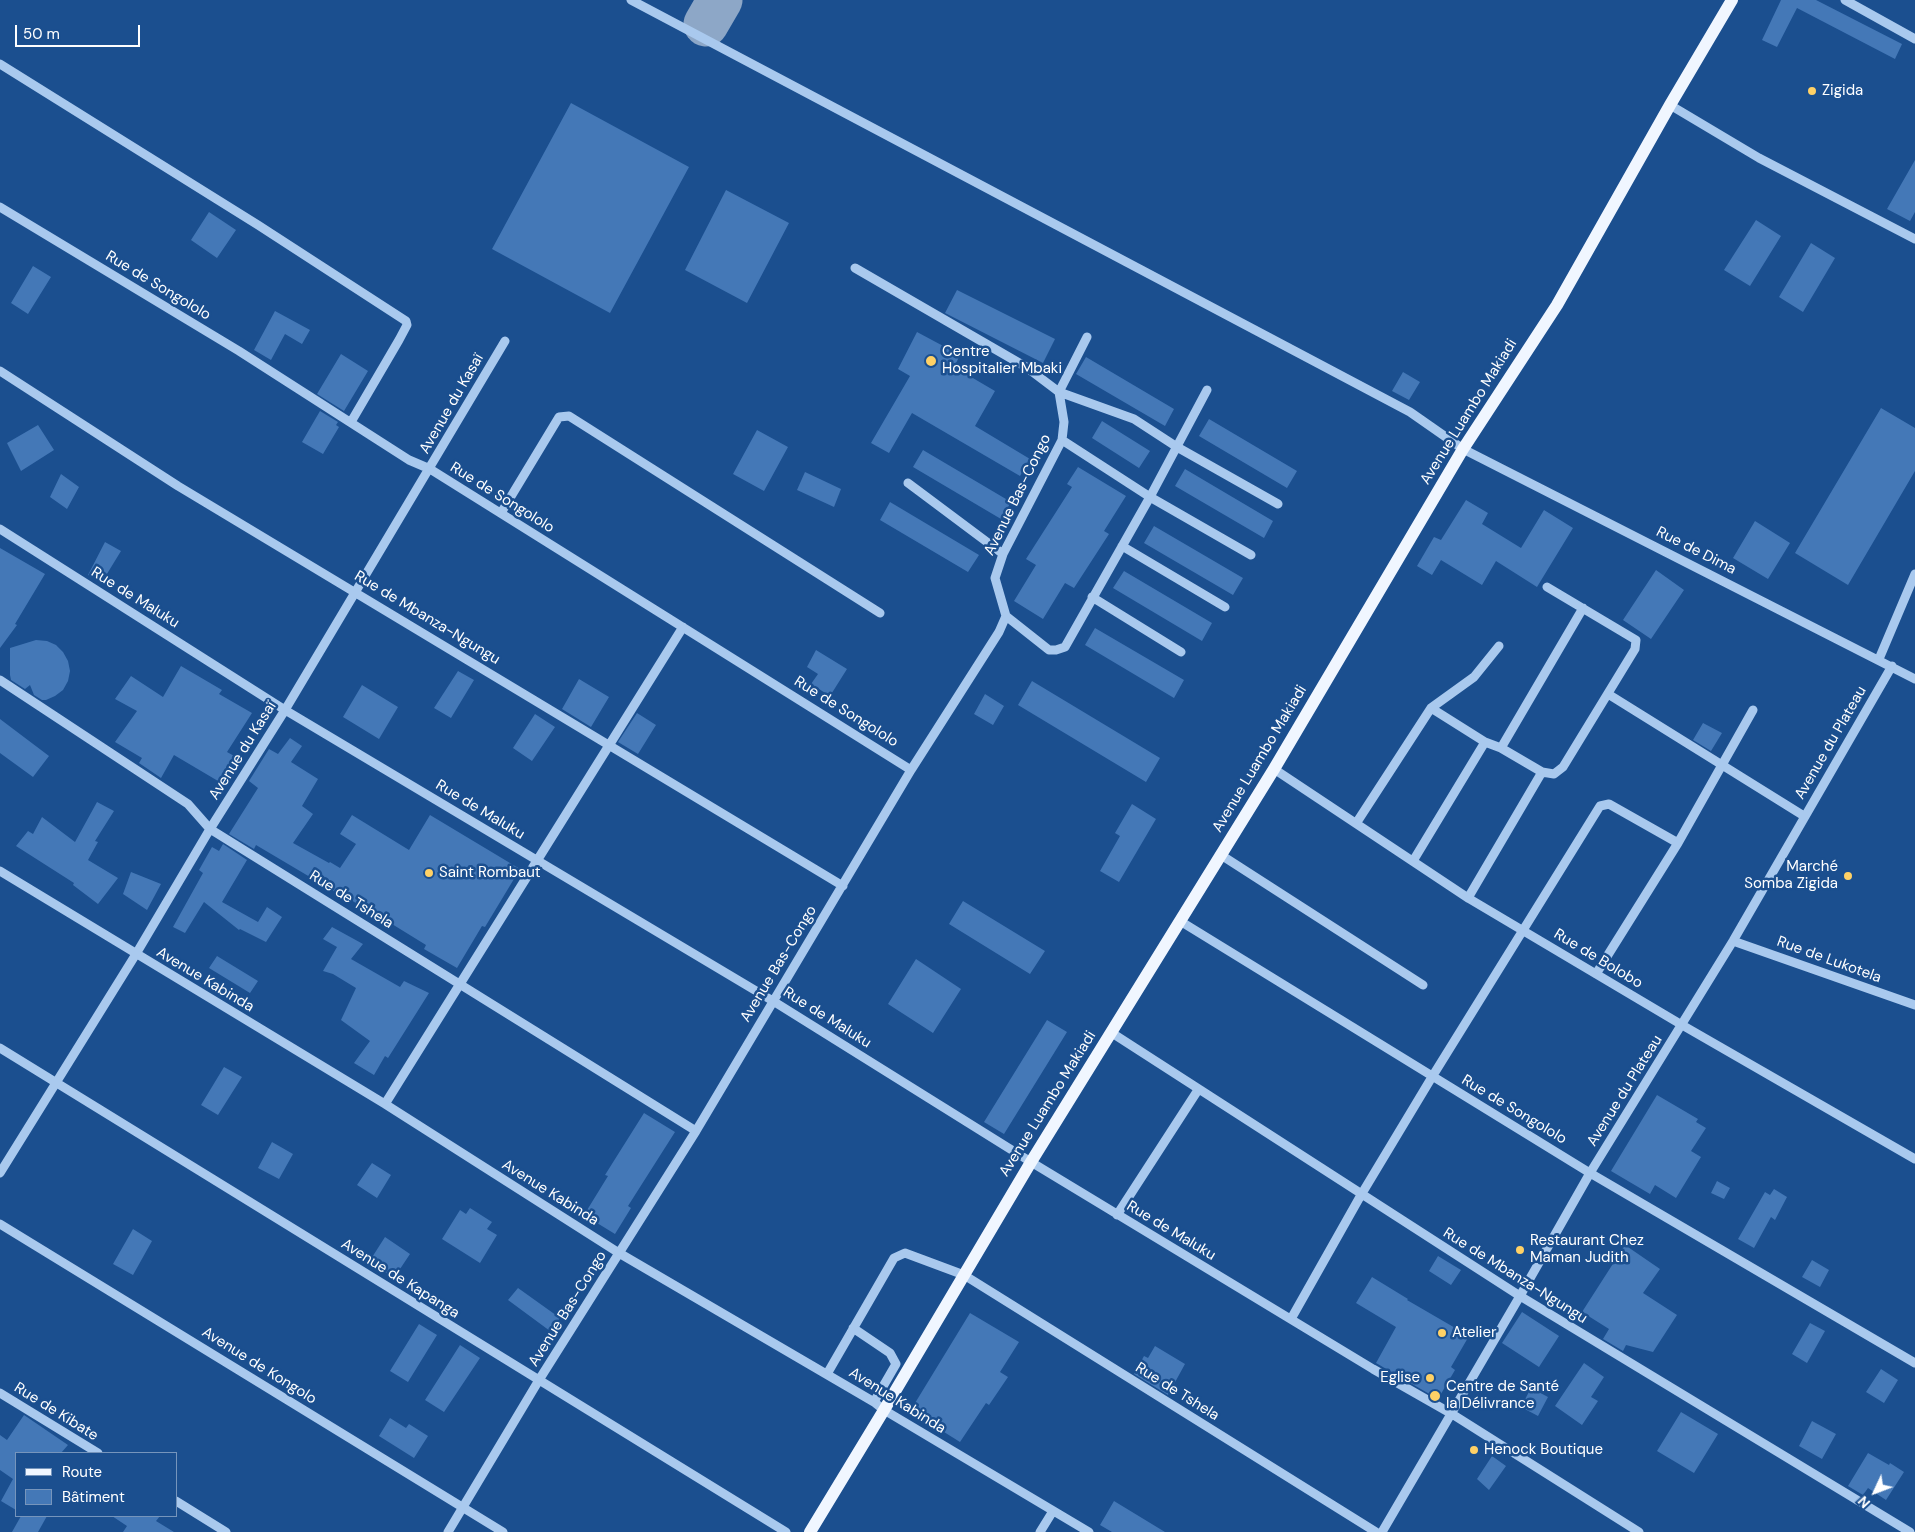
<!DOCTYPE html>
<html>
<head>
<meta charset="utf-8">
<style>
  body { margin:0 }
  #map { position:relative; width:1915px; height:1532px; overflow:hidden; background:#1b4f8f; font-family:"DM Sans",sans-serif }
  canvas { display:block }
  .legend { position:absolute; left:15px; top:1452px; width:162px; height:65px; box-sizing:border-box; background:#1b4f8f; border:1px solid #7695bc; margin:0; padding:6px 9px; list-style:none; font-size:15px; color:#fff }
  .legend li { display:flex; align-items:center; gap:10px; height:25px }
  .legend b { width:25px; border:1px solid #7695bc }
  .north { position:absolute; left:1850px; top:1467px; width:50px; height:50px; -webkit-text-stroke:4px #1b4f8f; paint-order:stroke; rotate:227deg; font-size:14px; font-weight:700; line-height:20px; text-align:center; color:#fff }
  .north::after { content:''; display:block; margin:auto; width:18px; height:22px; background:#fff; clip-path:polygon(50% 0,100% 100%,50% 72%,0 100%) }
  .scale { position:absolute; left:15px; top:25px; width:125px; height:22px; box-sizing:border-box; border:2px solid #fff; border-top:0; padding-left:6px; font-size:15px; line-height:18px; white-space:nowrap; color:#fff; -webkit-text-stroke:4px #1b4f8f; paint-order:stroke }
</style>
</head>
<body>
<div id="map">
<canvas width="1915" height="1532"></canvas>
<ul class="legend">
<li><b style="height:6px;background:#f0f6ff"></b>Route</li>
<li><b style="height:14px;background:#4478b7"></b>Bâtiment</li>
</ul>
<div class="north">N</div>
<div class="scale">50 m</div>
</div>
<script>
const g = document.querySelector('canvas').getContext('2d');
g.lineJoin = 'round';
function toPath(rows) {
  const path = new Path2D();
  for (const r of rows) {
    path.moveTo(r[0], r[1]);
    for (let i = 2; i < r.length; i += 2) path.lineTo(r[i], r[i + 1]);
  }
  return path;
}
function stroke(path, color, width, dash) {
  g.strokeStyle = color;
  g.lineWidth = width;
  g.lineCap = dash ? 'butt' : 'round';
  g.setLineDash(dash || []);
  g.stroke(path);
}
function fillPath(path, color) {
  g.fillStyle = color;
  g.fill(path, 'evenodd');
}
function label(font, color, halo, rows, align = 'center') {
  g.font = font + ' "DM Sans",sans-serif';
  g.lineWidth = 5;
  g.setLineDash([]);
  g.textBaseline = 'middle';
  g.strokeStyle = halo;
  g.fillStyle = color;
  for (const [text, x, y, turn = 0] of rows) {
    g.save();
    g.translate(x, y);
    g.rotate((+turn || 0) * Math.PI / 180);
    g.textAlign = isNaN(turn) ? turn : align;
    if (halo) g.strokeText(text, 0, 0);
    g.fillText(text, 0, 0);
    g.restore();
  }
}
const taxiway = toPath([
  [706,24,720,0]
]);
const building = toPath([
  [1781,0,1816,0,1902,44,1895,59,1797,8,1777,47,1762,40],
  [571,103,689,167,610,313,492,249],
  [1915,160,1915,212,1910,221,1887,209],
  [726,190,789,223,747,303,685,270],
  [209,212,236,230,217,258,191,240],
  [1756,220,1781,236,1750,286,1724,270],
  [1811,243,1835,258,1803,312,1779,297],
  [33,266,51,277,28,314,11,303],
  [957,290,1055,339,1043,363,945,313],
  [275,311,310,330,302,344,285,334,271,360,254,350],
  [917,332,960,355,954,367,995,391,975,426,1030,459,1020,476,912,413,889,453,871,443,910,376,898,369],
  [341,354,368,371,344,411,317,394],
  [1086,357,1174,409,1165,426,1076,374],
  [1403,372,1420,382,1409,400,1392,391],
  [1881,408,1915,428,1915,471,1848,585,1795,553],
  [320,411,338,422,336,425,339,427,323,454,302,442],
  [1209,419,1297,471,1287,488,1199,436],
  [1102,421,1150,451,1139,468,1092,438],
  [38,425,54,450,21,471,7,443],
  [757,430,788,447,764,491,733,474],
  [923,450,1011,502,1001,519,913,467],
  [1078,467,1126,496,1104,531,1109,534,1074,588,1065,583,1043,619,1014,601,1036,565,1026,559,1072,487,1067,484],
  [1185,469,1273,521,1264,538,1175,486],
  [805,472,841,489,834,507,797,490],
  [61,474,79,487,67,509,50,497],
  [1466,500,1488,513,1482,524,1521,548,1544,510,1573,528,1537,587,1496,561,1482,585,1441,560,1432,575,1417,566,1434,537,1441,540],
  [890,502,979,555,968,572,880,520],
  [1755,521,1790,543,1768,579,1733,558],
  [1154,526,1243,578,1233,595,1144,543],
  [105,542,121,551,102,582,88,575],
  [0,548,45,574,15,624,17,625,0,648],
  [1656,570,1684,590,1651,639,1623,620],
  [1124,571,1212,623,1202,641,1113,588],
  [1095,628,1184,680,1174,698,1085,645],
  [36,640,47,641,56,645,63,652,68,661,70,671,68,681,63,690,55,696,46,700,42,700,34,695,30,685,25,689,11,680,10,675,10,648],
  [816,650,847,669,830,696,811,684,818,674,807,667],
  [181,666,222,690,219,694,252,713,227,752,236,757,218,781,174,755,161,778,139,763,142,758,115,742,137,711,115,699,131,676,163,697],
  [458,671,474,680,451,718,434,708],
  [579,679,609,697,591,727,562,709],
  [1032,681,1160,758,1146,782,1018,705],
  [362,685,398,707,379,739,343,717],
  [985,694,1004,706,993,725,974,714],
  [637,713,656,725,638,754,618,742],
  [535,714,555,727,532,761,513,748],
  [0,719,49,756,33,777,0,753],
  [1703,723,1722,733,1711,751,1693,740],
  [290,738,302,746,291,762,318,779,302,806,313,814,293,843,329,863,330,862,340,868,356,844,340,834,352,815,409,850,430,815,520,869,485,927,482,926,457,968,424,949,426,945,366,908,366,910,338,891,337,893,256,845,254,849,229,834,258,788,249,781,269,749,278,754],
  [97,802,114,811,95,841,98,842,88,860,118,878,98,904,73,885,74,883,16,846,28,831,33,834,42,817,75,842],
  [1132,804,1156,819,1119,882,1100,871,1120,836,1115,833],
  [223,844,247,860,222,902,258,922,267,907,282,917,266,942,240,929,239,930,204,902,185,933,173,927,203,873,199,870,212,847,219,851],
  [131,872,161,884,147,910,123,894],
  [963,901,1045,951,1030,974,949,924],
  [332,927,363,944,351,959,400,987,404,981,429,993,388,1058,385,1056,374,1075,354,1063,370,1041,341,1020,356,988,333,974,323,971,337,947,323,939],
  [217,956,258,981,250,993,209,968],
  [916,959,961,989,933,1033,888,1004],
  [1047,1020,1067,1032,1004,1134,984,1122],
  [224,1067,242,1077,218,1115,201,1105],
  [1657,1095,1698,1119,1696,1122,1706,1128,1691,1151,1701,1157,1676,1198,1655,1185,1650,1194,1611,1171],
  [644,1113,675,1132,628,1206,631,1208,615,1234,584,1215,608,1176,605,1175],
  [272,1142,293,1154,279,1179,258,1168],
  [372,1163,391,1175,377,1198,357,1185],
  [1717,1181,1730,1188,1724,1199,1711,1193],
  [1774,1189,1787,1197,1775,1220,1771,1217,1754,1248,1738,1239,1765,1192,1770,1195],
  [470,1208,492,1222,487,1229,497,1235,480,1263,442,1239,460,1210,466,1214],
  [133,1229,152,1241,133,1275,113,1264],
  [385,1237,410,1254,394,1278,369,1262],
  [1625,1245,1660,1269,1643,1293,1677,1315,1653,1352,1626,1345,1623,1351,1603,1339,1609,1329,1582,1312],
  [1438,1256,1461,1270,1451,1285,1429,1271],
  [1812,1260,1829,1270,1820,1287,1802,1277],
  [1372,1277,1408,1299,1407,1300,1469,1336,1451,1367,1455,1370,1438,1399,1376,1363,1396,1327,1356,1303],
  [518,1288,560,1318,550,1331,508,1300],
  [1522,1312,1559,1336,1539,1367,1502,1343],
  [970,1313,1019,1342,1000,1372,1008,1377,989,1405,986,1403,960,1442,944,1432,946,1429,912,1408],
  [1810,1323,1825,1331,1807,1363,1792,1354],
  [419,1324,437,1335,408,1382,390,1371],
  [460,1345,480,1358,444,1412,425,1400],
  [1155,1346,1185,1364,1168,1395,1134,1374,1144,1356,1148,1358],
  [1584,1363,1604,1377,1591,1397,1598,1401,1582,1425,1555,1406],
  [1881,1369,1898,1380,1884,1403,1866,1392],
  [1531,1388,1548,1397,1538,1416,1521,1407],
  [1681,1412,1718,1434,1694,1473,1657,1451],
  [24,1415,68,1445,61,1453,16,1453,16,1510,1,1501,13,1479,0,1470,0,1435,7,1440],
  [390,1418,406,1428,409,1424,428,1436,414,1458,379,1436],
  [1812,1421,1836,1434,1822,1459,1799,1446],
  [1868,1453,1889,1465,1890,1463,1904,1472,1886,1500,1868,1488,1863,1495,1848,1486],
  [1492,1456,1506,1466,1489,1490,1477,1479],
  [1114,1501,1165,1532,1112,1532,1100,1525],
  [21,1516,47,1516,38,1532,12,1532],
  [112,1516,160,1516,156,1521,174,1532,123,1532,127,1526]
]);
const minor = toPath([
  [631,0,1410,412,1463,449,1915,679],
  [1845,0,1915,39],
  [0,64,258,225,406,321,407,325,399,340,351,422],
  [1670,105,1759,158,1915,239],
  [0,207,239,351,409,460,430,469,911,770],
  [855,268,1026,367,1059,392,1134,419,1177,447,1278,504],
  [0,371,178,486,843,886],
  [1059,392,1087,337],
  [1062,440,1150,497,1251,555],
  [908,483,1003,554],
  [501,513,559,417,569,416,880,613],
  [0,529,285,710,773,1001,1031,1162,1373,1369,1452,1414,1639,1532],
  [1122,546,1225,607],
  [1092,597,1181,652],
  [1006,616,1049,650,1056,650,1065,647,1150,497,1207,390],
  [1879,659,1915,574],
  [0,680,188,804,210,829,696,1131],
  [1608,694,1804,816],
  [1431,708,1485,742,1501,748,1542,772,1554,774,1563,767,1635,649,1636,640,1547,587],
  [1501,748,1583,608],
  [1274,769,1468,898,1682,1025,1915,1159],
  [1357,822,1431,708,1474,677,1499,646],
  [1221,855,1423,985],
  [1413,861,1485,742],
  [0,871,385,1104,619,1253,874,1402,884,1410,1089,1532],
  [1468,898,1542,772],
  [1180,921,1590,1173,1915,1363],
  [1733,941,1915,1005],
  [1596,974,1678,843,1753,710],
  [1112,1033,1520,1296,1910,1532],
  [0,1048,786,1532],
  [385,1104,683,627],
  [0,1173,136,954,210,829,285,710,505,341],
  [1117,1215,1198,1090],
  [0,1224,503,1532],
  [1291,1319,1361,1195,1432,1077,1600,806,1609,804,1678,843],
  [853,1328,890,1353,896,1364,874,1402],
  [827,1374,894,1258,905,1253,964,1275,1376,1532],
  [0,1393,98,1453],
  [176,1501,226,1532],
  [448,1532,539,1380,696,1131,911,770,999,632,1006,616,995,578,1003,554,1062,440,1064,422,1059,392],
  [1040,1532,1053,1511],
  [1382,1532,1520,1296,1590,1173,1733,941,1892,666]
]);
const major = toPath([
  [810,1532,884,1410,1031,1162,1274,769,1463,449,1557,305,1670,105,1732,0]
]);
const markers = [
  [1812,91,5,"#ffd166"],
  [931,361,6,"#ffd166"],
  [429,873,5,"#ffd166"],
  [1848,876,5,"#ffd166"],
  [1520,1250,5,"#ffd166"],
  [1442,1333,5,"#ffd166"],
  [1430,1378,5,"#ffd166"],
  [1435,1396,6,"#ffd166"],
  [1474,1450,5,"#ffd166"]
];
const poiNames = [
  ["Zigida",1822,91],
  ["Centre",942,352],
  ["Hospitalier Mbaki",942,369],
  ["Marché",1838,867,"right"],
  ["Somba Zigida",1838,884,"right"],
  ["Saint Rombaut",439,873],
  ["Restaurant Chez",1530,1241],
  ["Maman Judith",1530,1258],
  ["Atelier",1452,1333],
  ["Eglise",1420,1378,"right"],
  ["Centre de Santé",1446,1387],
  ["la Délivrance",1446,1404],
  ["Henock Boutique",1484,1450]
];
const streetNames = [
  ["Rue de Songololo",158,286,31],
  ["Avenue du Kasaï",452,404,-60],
  ["Avenue Luambo Makiadi",1469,412,-58],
  ["Avenue Bas-Congo",1018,495,-64],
  ["Rue de Songololo",502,498,32],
  ["Rue de Dima",1696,551,27],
  ["Rue de Maluku",135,598,32],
  ["Rue de Mbanza-Ngungu",427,618,31],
  ["Rue de Songololo",846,712,32],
  ["Avenue du Plateau",1831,743,-60],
  ["Avenue du Kasaï",243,751,-58],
  ["Avenue Luambo Makiadi",1260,759,-59],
  ["Rue de Maluku",480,810,31],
  ["Rue de Tshela",351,900,32],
  ["Rue de Bolobo",1598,959,31],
  ["Rue de Lukotela",1829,960,20],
  ["Avenue Bas-Congo",779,964,-59],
  ["Avenue Kabinda",205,980,31],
  ["Rue de Maluku",827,1018,32],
  ["Avenue du Plateau",1625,1091,-58],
  ["Avenue Luambo Makiadi",1048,1104,-58],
  ["Rue de Songololo",1514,1110,31],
  ["Avenue Kabinda",550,1193,32],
  ["Rue de Maluku",1171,1231,31],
  ["Rue de Mbanza-Ngungu",1515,1276,32],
  ["Avenue de Kapanga",400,1279,32],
  ["Avenue Bas-Congo",568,1309,-58],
  ["Avenue de Kongolo",259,1366,32],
  ["Rue de Tshela",1177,1392,32],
  ["Avenue Kabinda",897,1401,32],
  ["Rue de Kibate",56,1412,32]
];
stroke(taxiway, '#8da7c7', 45);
fillPath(building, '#4478b7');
stroke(minor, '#a9c9ee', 9);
stroke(major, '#f0f6ff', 12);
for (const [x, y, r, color] of markers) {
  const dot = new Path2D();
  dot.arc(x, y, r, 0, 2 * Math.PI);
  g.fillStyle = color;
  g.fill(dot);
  stroke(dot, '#1b4f8f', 2);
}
label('15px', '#fff', '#1b4f8f', poiNames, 'left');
label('15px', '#fff', '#1b4f8f', streetNames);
</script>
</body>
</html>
